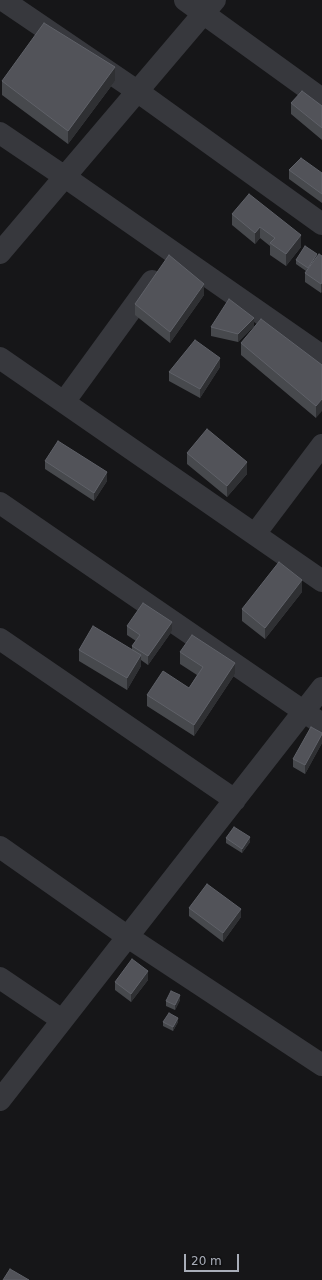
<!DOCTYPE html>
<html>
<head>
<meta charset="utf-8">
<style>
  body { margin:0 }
  #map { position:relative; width:322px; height:1280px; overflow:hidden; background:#161618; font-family:"DejaVu Sans",sans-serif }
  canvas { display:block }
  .scale { position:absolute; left:184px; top:1254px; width:55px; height:18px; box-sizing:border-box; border:2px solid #a8adb8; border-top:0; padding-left:5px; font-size:12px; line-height:14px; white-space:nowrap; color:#a8adb8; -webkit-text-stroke:3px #111113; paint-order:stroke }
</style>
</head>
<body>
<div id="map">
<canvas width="322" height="1280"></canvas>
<div class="scale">20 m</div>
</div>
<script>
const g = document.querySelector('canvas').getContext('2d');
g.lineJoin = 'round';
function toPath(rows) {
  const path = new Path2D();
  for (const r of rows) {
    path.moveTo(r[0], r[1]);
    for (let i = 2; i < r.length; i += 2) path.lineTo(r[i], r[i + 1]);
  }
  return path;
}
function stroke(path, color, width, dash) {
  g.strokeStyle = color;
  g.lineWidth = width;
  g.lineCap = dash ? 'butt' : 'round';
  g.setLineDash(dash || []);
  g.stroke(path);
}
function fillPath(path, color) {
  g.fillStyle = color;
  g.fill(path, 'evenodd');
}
const minor = toPath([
  [3,0,137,91,322,224],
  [185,0,322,99],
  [0,133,65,177,322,356],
  [0,253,215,0],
  [0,358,322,581],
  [64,402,152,281],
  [0,503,322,724],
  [255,534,322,445],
  [0,639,235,800],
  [0,847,128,937,322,1065],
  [0,978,62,1020],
  [0,1100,322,688]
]);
const wall = toPath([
  [2,81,115,81,68,144,2,95],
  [291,103,322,106,322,140,291,114],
  [289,170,322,173,322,203,289,179],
  [232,214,301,247,286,266,270,255,270,246,260,238,255,244,232,225],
  [322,256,322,291,321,293,305,282,305,273,306,271,296,264,296,260],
  [204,295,170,343,135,315,135,304],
  [254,326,238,342,211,336,211,327],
  [241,343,322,365,316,418,241,355],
  [220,367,200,398,169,381,169,372],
  [187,453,247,474,227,497,187,464],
  [45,461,107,481,94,501,45,469],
  [302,592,265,639,242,621,242,609],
  [127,626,172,631,148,665,141,660,141,666,127,690,79,661,79,650,132,650,132,646,136,641,127,635],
  [180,652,235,674,194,736,147,706,147,695,189,688,197,675,180,664],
  [322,733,322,743,305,774,293,767,293,759],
  [226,838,250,842,242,853,226,843],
  [189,908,241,917,223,942,189,916],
  [148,980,131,1002,115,990,115,982],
  [180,1000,175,1010,166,1006,166,1001],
  [163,1022,178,1022,173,1031,163,1026]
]);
const shadedWall = toPath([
  [115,67,115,81,68,144,68,131],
  [260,227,260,238,255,244,255,233],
  [301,235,301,247,286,266,286,254],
  [317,254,317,258,308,272,308,268],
  [322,282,322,291,321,293,321,284],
  [204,284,204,295,170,343,170,332],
  [254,318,254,326,238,342,238,334],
  [220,358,220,367,200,398,200,389],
  [322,399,322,411,316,418,316,406],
  [247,462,247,474,227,497,227,486],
  [107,472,107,481,94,501,94,493],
  [302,580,302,592,265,639,265,628],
  [172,622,172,631,148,665,148,656],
  [141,655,141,666,127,690,127,678],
  [235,663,235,674,194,736,194,725],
  [322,734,322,743,305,774,305,765],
  [250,837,250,842,242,853,242,849],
  [241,909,241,917,223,942,223,933],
  [148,971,148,980,131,1002,131,994],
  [180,995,180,1000,175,1010,175,1005],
  [178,1018,178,1022,173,1031,173,1027]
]);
const building = toPath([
  [44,23,115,67,68,131,2,81,44,23],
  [302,91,322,106,322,128,291,103,302,91],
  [301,158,322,173,322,194,289,170,301,158],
  [249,194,301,235,286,254,270,243,275,238,260,227,255,233,232,214,249,194],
  [305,246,317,254,308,268,296,260,305,246],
  [319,254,322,256,322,282,321,284,305,273,319,254],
  [169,255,204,284,170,332,135,304,169,255],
  [229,299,254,318,238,334,211,327,229,299],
  [261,319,322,365,322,399,316,406,241,343,261,319],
  [195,340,220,358,200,389,169,372,195,340],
  [207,429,247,462,227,486,187,453,207,429],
  [58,441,107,472,94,493,45,461,58,441],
  [279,562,302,580,265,628,242,609,279,562],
  [143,603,172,622,148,656,132,646,140,635,127,626,143,603],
  [93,626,141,655,127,678,79,650,93,626],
  [192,635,235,663,194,725,147,695,163,671,189,688,203,667,180,652,192,635],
  [311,727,322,733,322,734,305,765,293,759,311,727],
  [234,827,250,837,242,849,226,838,234,827],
  [207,884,241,909,223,933,189,908,207,884],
  [132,959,148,971,131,994,115,982,132,959],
  [171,991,180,995,175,1005,166,1001,171,991],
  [169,1013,178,1018,173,1027,163,1022,169,1013],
  [10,1269,29,1280,3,1280,10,1269]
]);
stroke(minor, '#37383d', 22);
fillPath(wall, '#47494d');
fillPath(shadedWall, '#2f3033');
fillPath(building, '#525359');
stroke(building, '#5f6168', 1);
</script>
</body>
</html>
